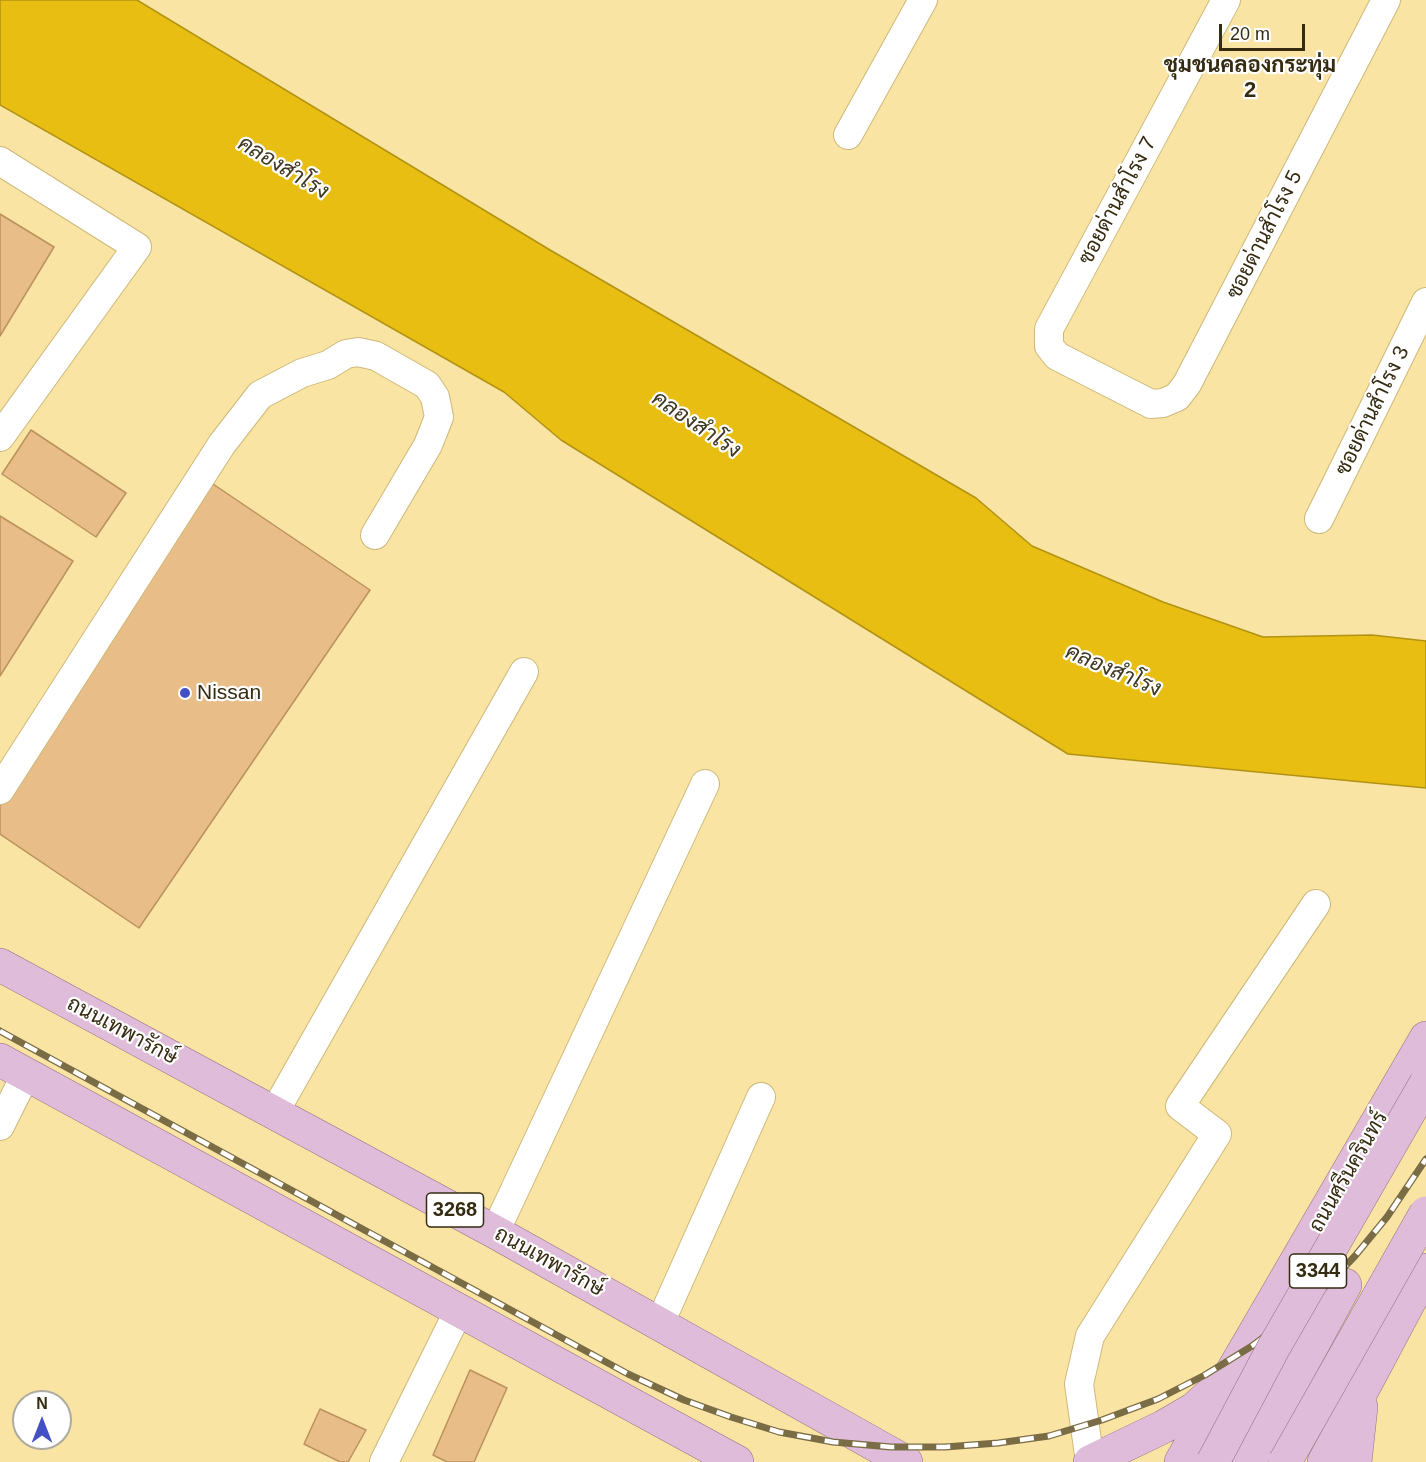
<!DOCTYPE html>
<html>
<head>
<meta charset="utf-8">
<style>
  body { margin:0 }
  #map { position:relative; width:1426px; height:1462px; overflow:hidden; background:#f9e4a3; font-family:Helvetica,sans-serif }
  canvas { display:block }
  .north { position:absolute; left:12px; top:1390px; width:60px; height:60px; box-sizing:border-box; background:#fff; border:2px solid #aeaaa0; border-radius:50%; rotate:0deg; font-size:16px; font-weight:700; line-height:24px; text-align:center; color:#342b11 }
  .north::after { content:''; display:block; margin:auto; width:21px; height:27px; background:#4351c5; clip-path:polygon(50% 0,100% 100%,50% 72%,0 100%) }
  .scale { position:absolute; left:1219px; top:24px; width:86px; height:27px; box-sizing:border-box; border:3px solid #342b11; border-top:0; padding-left:8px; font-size:18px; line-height:21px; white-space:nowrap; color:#342b11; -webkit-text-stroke:4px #fff; paint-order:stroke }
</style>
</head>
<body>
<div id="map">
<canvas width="1426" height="1462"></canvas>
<div class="north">N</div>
<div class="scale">20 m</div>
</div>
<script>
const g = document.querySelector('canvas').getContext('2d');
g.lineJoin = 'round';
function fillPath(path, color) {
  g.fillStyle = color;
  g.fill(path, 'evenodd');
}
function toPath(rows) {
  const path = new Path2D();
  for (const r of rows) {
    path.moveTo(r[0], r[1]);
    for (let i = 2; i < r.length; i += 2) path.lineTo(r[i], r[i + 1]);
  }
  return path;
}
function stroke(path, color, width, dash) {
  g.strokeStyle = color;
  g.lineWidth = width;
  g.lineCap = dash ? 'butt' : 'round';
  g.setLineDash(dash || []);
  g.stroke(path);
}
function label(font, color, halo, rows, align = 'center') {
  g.font = font + ' Helvetica,Sarabun,sans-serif';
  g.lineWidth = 4.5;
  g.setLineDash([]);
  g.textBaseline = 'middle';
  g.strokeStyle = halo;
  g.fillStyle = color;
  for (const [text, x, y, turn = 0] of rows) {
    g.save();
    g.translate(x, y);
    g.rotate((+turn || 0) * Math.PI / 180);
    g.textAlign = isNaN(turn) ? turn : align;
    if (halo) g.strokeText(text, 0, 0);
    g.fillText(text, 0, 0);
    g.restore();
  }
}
const water = toPath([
  [0,0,137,0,550,250,976,498,1032,546,1163,602,1263,637,1372,635,1426,641,1426,788,1068,754,561,440,504,392,0,105,0,0]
]);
const building = toPath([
  [0,214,54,247,0,336,0,214],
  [31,430,126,493,96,537,2,474,31,430],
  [213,484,370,590,139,928,0,834,0,795,213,484],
  [0,516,73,561,0,676,0,516],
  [470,1370,507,1388,474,1462,447,1462,433,1455,470,1370],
  [320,1409,366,1430,348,1462,340,1462,304,1444,320,1409]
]);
const minor = toPath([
  [1226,0,1049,329,1049,346,1057,356,1151,404,1163,403,1177,397,1187,384,1386,0],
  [848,135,923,0],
  [0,161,137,247,0,437],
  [1319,519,1426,302],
  [0,790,222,444,260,395,302,373,328,365,346,354,358,352,376,356,427,385,435,397,439,417,428,445,375,535],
  [274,1113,524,672],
  [0,1126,26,1074],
  [495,1232,705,784],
  [660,1323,761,1097],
  [384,1462,459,1310],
  [1090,1462,1079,1384,1090,1336,1217,1134,1180,1106,1316,904]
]);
const major = toPath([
  [0,965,495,1232,906,1462],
  [0,1060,737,1462],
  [1090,1462,1163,1427,1194,1409,1215,1390],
  [1181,1462,1228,1379,1426,1038],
  [1249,1462,1345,1285],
  [1324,1462,1426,1270],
  [1355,1462,1361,1407]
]);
const rail = toPath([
  [0,1031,628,1374,684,1400,731,1417,779,1432,833,1442,891,1447,945,1447,998,1443,1049,1436,1102,1420,1158,1399,1205,1375,1252,1346,1297,1312,1327,1285,1355,1256,1387,1217,1426,1159]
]);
const majorBridge = toPath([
  [1213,1462,1274,1347,1426,1083],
  [1285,1462,1426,1213]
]);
const markers = [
  [185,693,6,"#4351c5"]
];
const shields = [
  [455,1210,57],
  [1318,1271,57]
];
const shieldNames = [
  ["3268",455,1210],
  ["3344",1318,1271]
];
const streetNames = [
  ["ซอยด่านสำโรง 7",1118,201,-62],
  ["ซอยด่านสำโรง 5",1265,235,-63],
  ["ซอยด่านสำโรง 3",1373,411,-64],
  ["ถนนเทพารักษ์",122,1031,28],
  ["ถนนศรีนครินทร์",1349,1172,-60],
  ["ถนนเทพารักษ์",549,1262,29]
];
const poiNames = [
  ["Nissan",197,693]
];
const neighbourhoodNames = [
  ["ชุมชนคลองกระทุ่ม",1250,66],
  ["2",1250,91]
];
const waterNames = [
  ["คลองสำโรง",283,168,31],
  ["คลองสำโรง",696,425,34],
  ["คลองสำโรง",1113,671,23]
];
fillPath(water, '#e8be13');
stroke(water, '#b29212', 1.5);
fillPath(building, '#e9bd87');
stroke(building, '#bb925d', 1.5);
stroke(minor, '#ccb878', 30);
stroke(major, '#956d82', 34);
stroke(minor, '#fff', 28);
stroke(major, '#dfbcd9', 33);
stroke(rail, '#7a6c45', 7);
stroke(rail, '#fff', 4.5, [14]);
stroke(majorBridge, '#956d82', 34, []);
stroke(majorBridge, '#dfbcd9', 33);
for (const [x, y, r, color] of markers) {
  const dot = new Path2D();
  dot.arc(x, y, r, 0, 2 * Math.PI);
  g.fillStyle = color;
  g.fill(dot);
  stroke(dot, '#fff', 2);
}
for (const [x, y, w] of shields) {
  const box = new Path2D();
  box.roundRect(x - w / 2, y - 17, w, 34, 4.5);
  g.fillStyle = '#fff';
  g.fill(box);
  stroke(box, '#342b11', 1.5);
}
label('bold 20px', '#342b11', null, shieldNames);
label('21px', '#342b11', '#fff', streetNames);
label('21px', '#342b11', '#fff', poiNames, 'left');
label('bold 22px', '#342b11', '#fff', neighbourhoodNames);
label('italic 22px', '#403821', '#fff', waterNames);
</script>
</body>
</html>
